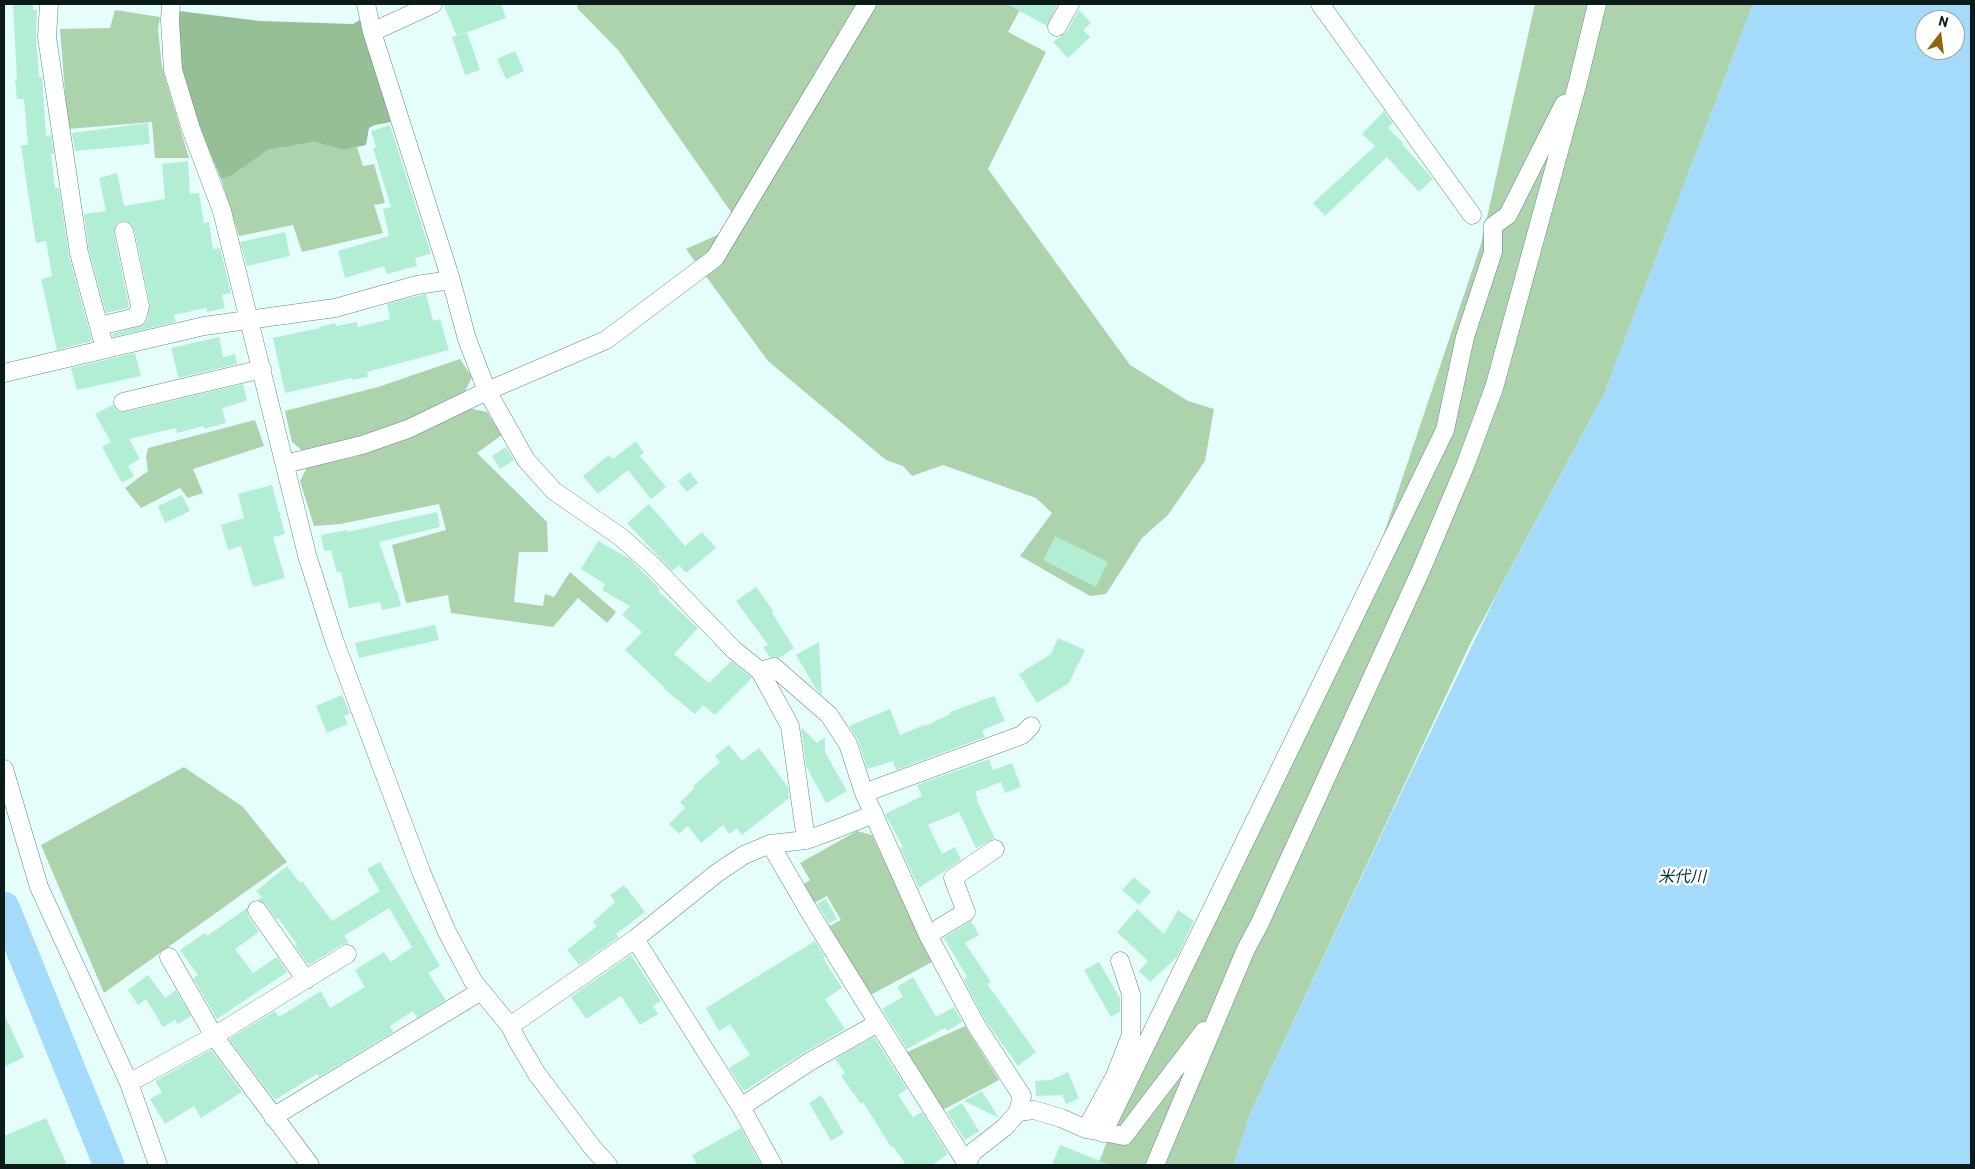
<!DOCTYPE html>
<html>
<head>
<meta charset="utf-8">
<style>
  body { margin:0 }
  #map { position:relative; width:1975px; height:1169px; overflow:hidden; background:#e5fefc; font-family:Barlow,sans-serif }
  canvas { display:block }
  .frame { position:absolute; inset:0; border:5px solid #0b1b1a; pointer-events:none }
  .north { position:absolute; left:1915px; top:10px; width:50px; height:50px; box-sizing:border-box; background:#fff; border:1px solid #9da4a3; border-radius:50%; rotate:15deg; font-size:14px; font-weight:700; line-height:20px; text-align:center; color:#0b1b1a }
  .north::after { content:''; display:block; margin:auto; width:18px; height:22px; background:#91640e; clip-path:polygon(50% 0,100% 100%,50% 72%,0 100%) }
</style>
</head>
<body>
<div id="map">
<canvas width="1975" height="1169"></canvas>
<div class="frame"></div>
<div class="north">N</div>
</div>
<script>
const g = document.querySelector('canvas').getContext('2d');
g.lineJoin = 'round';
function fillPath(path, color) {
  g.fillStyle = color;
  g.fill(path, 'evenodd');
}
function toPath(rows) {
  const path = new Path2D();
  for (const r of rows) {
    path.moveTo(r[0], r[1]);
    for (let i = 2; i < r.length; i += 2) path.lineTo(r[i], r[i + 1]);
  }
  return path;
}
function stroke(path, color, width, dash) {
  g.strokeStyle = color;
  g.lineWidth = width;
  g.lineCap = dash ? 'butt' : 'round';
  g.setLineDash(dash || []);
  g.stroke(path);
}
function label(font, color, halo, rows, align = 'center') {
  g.font = font + ' Barlow,"Noto Sans JP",sans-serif';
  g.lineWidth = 5;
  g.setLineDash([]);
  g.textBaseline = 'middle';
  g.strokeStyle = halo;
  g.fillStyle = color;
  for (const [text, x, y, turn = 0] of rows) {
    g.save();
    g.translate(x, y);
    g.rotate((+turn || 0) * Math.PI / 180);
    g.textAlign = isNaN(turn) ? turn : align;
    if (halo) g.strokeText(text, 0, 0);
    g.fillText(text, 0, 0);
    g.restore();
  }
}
const green = toPath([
  [578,4,1023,4,1008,32,1046,52,988,169,1130,365,1188,401,1214,409,1205,461,1168,515,1142,538,1106,594,1090,596,1020,556,1052,513,1036,498,943,465,912,476,903,466,886,460,768,361,686,249,740,225,619,51,577,8],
  [1535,4,1753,4,1604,394,1471,642,1250,1114,1234,1165,1098,1165,1113,1125,1208,925,1266,819,1381,542,1481,244],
  [115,10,160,17,158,29,162,67,189,158,155,158,152,122,68,129,60,29,110,28],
  [314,142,344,150,357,147,363,166,374,164,385,203,374,205,383,233,302,252,293,225,239,236,221,179,233,175,268,150],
  [460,359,472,377,463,396,404,421,350,440,304,452,292,442,285,411,378,387],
  [469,408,487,412,502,435,477,453,547,522,548,552,519,552,514,602,543,606,545,594,554,597,570,572,616,612,607,623,578,598,553,627,451,613,448,595,406,603,392,545,446,530,439,504,340,524,314,526,300,481,307,467,355,457,390,444],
  [255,420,264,446,193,469,203,493,188,498,180,488,141,508,125,488,148,471,146,457,148,448],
  [184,767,243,807,287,862,104,993,41,845],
  [857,831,872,835,932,962,863,999,822,930,841,920,827,896,809,906,798,888,810,880,800,863],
  [965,1026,999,1080,943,1110,905,1053]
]);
const forest = toPath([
  [179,11,260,21,353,24,363,18,397,121,375,125,369,128,366,145,357,147,344,150,314,142,268,150,233,175,221,179,193,111,179,63]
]);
const water = toPath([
  [1753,4,1971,4,1971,1165,1234,1165,1250,1114,1394,808,1495,598,1604,394],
  [1925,20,1955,20,1955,50,1925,50]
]);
const river = toPath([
  [4,907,109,1165]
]);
const building = toPath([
  [13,4,33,4,33,10,37,10,36,37,39,77,42,77,46,136,51,135,54,153,51,154,55,188,59,188,69,256,92,341,57,350,41,279,52,276,46,241,36,243,27,187,21,145,28,145,24,99,17,99,15,80,17,80],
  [443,4,501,4,506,18,457,36],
  [1007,4,1058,4,1047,26],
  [1079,10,1091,23,1083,30,1090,37,1068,58,1053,42,1066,33],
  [467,32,480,70,465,75,452,37],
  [515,51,524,71,506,79,497,59],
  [1384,111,1393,123,1388,128,1403,143,1402,144,1433,179,1419,192,1387,157,1325,216,1313,203,1375,146,1362,134],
  [148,123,150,144,75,151,72,133],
  [390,125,431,254,415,258,417,266,387,274,384,266,345,278,338,251,389,236,383,209,391,207,373,148,376,147,371,131],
  [188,161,190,194,199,193,204,223,209,222,213,249,220,248,231,293,222,295,225,308,207,312,206,308,174,315,176,322,113,337,112,334,144,325,147,320,150,304,134,229,132,224,122,221,117,223,114,233,129,306,128,308,106,313,89,251,84,214,106,211,99,178,117,173,124,206,165,199,162,164],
  [285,232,290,256,247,266,240,242],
  [426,294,433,321,440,319,449,350,367,372,368,377,352,380,352,378,285,393,273,338,320,328,319,327,335,323,336,326,357,322,358,327,390,319,387,304],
  [219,337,223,357,235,354,237,364,179,378,176,369,178,368,176,368,171,348],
  [135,353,141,376,77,390,71,368],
  [243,384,247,401,222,408,226,423,204,429,204,426,177,433,176,428,129,439,140,459,128,466,134,476,122,483,102,447,111,442,95,414,113,405,116,410,125,412],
  [636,441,644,453,640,456,666,487,651,499,628,470,598,494,583,476,609,455,613,459],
  [506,447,514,460,500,469,492,456],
  [690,472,698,483,687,492,678,481],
  [272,485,285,534,273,537,285,578,253,587,241,546,228,550,221,525,244,518,238,494],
  [182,495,190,511,165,523,158,506],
  [649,504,685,546,702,532,716,548,686,573,679,565,672,571,627,523],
  [437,512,440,527,379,542,396,591,397,590,401,606,382,610,380,602,349,608,341,572,337,573,331,550,324,551,321,535,347,530,347,532],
  [1055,536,1108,562,1096,587,1043,560],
  [598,541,630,559,656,585,660,590,658,591,698,628,674,654,709,683,731,661,752,678,715,715,703,705,695,714,664,689,665,688,625,650,642,632,622,615,630,606,602,590,605,584,581,569],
  [756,587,774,612,772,613,794,648,779,658,770,657,763,647,768,645,736,601],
  [435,625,439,640,359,658,355,643],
  [1058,638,1085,650,1069,683,1037,703,1019,674,1051,654],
  [819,642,822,695,816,689,796,655],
  [342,695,350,713,344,716,348,724,327,733,316,706],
  [994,696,1005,721,982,730,985,737,896,770,893,761,867,769,858,740,849,726,890,709,900,735,924,725,925,726,951,714,950,712],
  [801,727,817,743,825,737,825,752,847,791,826,803,806,766],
  [729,745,742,761,759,748,788,787,789,798,742,835,737,828,729,834,723,825,701,843,688,826,679,834,669,824,685,808,680,802,695,788,693,786,720,762,715,756],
  [989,759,993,770,1012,763,1021,787,1005,793,1001,782,975,792,978,799,976,799,995,838,976,848,959,812,928,825,942,854,955,847,961,860,919,888,900,848,903,847,885,814,922,796,917,785],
  [380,862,440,966,428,973,446,1000,417,1018,413,1011,390,1026,393,1032,319,1077,317,1074,275,1100,229,1039,275,1011,279,1017,321,991,330,1008,365,987,355,970,384,952,391,962,412,947,389,908,344,936,349,943,341,945,309,965,295,946,297,944,294,940,278,918,276,919,265,904,258,900,262,897,256,891,287,866,300,883,302,881,332,921,380,891,367,869],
  [1134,877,1151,892,1139,905,1122,890],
  [624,885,645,912,616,934,619,937,579,965,567,950,597,926,593,922,615,902,610,895],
  [826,899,837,919,829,923,817,904],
  [247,908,248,916,259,932,235,949,253,973,277,957,287,972,217,1019,193,978,198,975,180,950,205,933,207,936],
  [1137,909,1164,934,1178,910,1194,921,1177,957,1150,982,1139,971,1148,961,1117,932],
  [971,921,979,935,965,943,991,982,987,984,1036,1052,1018,1066,985,1020,964,980,967,977,944,938],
  [815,941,825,957,823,958,842,988,825,999,845,1029,803,1053,744,1091,729,1068,750,1055,730,1024,719,1031,706,1008],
  [631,955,661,1001,653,1006,658,1014,640,1025,621,996,586,1019,571,997],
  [1099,962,1120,998,1120,1012,1111,1017,1084,970],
  [148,975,165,998,176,990,191,1016,178,1024,175,1020,163,1027,146,999,138,1005,128,990],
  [913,977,936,1017,954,1007,962,1022,947,1031,945,1028,907,1049,882,1009,903,997,897,987],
  [4,1014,24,1057,4,1067],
  [874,1037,907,1089,898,1095,913,1117,922,1112,948,1154,932,1165,906,1165,893,1146,891,1147,863,1102,861,1104,841,1076,845,1073,835,1059],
  [211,1050,242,1092,201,1118,194,1106,165,1124,150,1099,162,1092,155,1081],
  [1068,1072,1079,1098,1066,1104,1062,1095,1036,1096,1035,1081,1051,1080],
  [982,1091,999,1118,964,1101],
  [821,1095,844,1133,831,1141,809,1103],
  [962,1103,979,1131,965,1140,947,1112],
  [46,1118,67,1165,4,1165,4,1136],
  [741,1128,761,1165,697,1165,692,1155],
  [1060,1145,1108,1164,1108,1165,1052,1165]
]);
const minor = toPath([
  [49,4,47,37,79,253,105,349],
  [171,4,170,20,173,70,191,129,222,211,307,555,334,640,422,874,447,932,473,981,510,1026],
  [366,4,372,32,451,280,467,339,487,391,526,460,554,491,622,538,653,566,734,650,760,671,790,726,806,840],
  [1320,4,1472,215],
  [1057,27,1070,4],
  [372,32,433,4],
  [99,326,137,317,140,306,124,231],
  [4,373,204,326,335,308,417,285,451,280],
  [123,402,262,369],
  [285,464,362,445,408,429,487,391,606,340,715,258,867,4],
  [760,671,774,667,829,715,848,744,864,793,928,935,976,1025,1022,1096,1018,1112,1005,1127,973,1152,966,1165],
  [4,769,39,887,129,1083,158,1165],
  [864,793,1022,735,1031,726],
  [770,844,812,916,878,1023,967,1164],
  [257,910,306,980],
  [928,935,966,912,953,878,995,849],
  [635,939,741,1107,773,1165],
  [169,957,214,1036,310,1165],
  [129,1083,214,1036,347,954],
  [741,1107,809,1062,878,1023],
  [1018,1112,1034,1110,1061,1118,1086,1129,1124,1136,1204,1031],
  [273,1117,481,991],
  [1086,1129,1115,1076,1131,1035,1131,994,1120,961],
  [1103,1133,1445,430,1465,337,1493,252,1493,226,1508,215,1564,104],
  [608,1165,592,1147,537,1074,518,1042,510,1026,635,939,717,873,744,855,770,844,806,840,826,833,874,814],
  [1155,1165,1246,949,1259,925,1422,568,1465,466,1494,388,1578,82,1597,4]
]);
const waterNames = [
  ["米代川",1682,877]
];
fillPath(green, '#acd3ab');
fillPath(forest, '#97bf96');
fillPath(water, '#a4dbfa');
stroke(river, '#a4dbfa', 31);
fillPath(building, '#b2eed4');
stroke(minor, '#628a86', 19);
stroke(minor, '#fff', 18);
label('italic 16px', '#023146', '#fff', waterNames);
</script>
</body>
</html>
